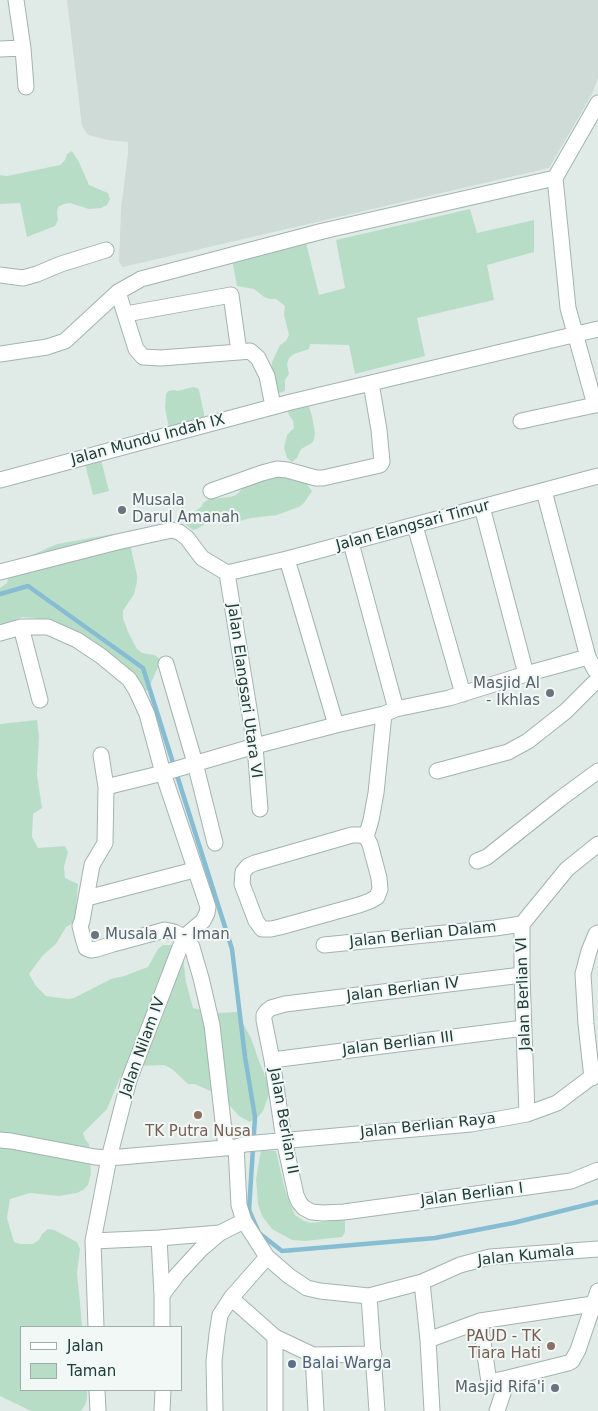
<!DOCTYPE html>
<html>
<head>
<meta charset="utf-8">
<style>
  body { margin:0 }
  #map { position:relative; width:598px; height:1411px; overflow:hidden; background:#e0ebe8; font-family:"DejaVu Sans",sans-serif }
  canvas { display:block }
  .legend { position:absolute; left:20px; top:1326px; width:162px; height:65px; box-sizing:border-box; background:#f1f8f5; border:1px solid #9dada9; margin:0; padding:6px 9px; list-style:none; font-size:15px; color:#203c38 }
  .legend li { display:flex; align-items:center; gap:10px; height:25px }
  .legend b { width:25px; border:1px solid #9dada9 }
</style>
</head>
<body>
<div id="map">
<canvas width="598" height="1411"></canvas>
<ul class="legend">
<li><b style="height:6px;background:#fff"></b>Jalan</li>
<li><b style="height:14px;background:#b8ddc7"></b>Taman</li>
</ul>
</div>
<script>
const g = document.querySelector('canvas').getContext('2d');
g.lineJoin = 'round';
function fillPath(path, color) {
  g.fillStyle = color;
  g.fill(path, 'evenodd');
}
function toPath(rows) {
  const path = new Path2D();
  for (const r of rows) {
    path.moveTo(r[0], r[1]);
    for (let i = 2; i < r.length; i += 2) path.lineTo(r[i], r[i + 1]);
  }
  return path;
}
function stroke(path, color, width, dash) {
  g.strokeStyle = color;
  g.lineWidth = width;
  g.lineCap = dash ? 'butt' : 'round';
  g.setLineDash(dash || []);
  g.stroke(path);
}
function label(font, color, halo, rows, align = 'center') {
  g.font = font + ' "DejaVu Sans",sans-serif';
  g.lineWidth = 4;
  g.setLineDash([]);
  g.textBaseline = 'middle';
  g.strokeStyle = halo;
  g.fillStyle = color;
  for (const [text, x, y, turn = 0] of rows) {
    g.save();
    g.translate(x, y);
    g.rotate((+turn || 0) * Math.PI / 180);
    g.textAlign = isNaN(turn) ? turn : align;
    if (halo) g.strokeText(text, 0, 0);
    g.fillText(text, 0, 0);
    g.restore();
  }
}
const built = toPath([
  [67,0,598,0,598,78,592,94,549,168,123,267,119,262,121,209,128,153,128,142,108,140,88,135,82,126]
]);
const green = toPath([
  [72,151,79,162,89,185,108,193,110,199,107,205,101,208,89,209,70,203,64,204,58,207,57,213,58,220,55,226,27,237,20,203,0,204,0,175,7,176,60,165,65,160,67,154],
  [470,209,477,233,534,220,534,252,487,265,494,300,417,318,425,356,355,374,349,345,310,344,309,349,294,354,289,358,287,364,289,374,285,380,285,390,283,392,277,393,271,372,272,362,280,345,286,341,289,335,284,315,285,306,276,299,270,299,264,297,254,289,237,286,232,260,306,243,319,295,345,288,336,240],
  [193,387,197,388,199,390,204,413,204,419,169,428,165,408,166,394,168,391,174,390,177,391],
  [306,405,309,407,312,416,315,433,314,440,312,443,301,449,297,458,292,462,287,458,284,448,287,435,294,428,293,421,289,415,287,408],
  [101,460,109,491,93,495,85,464],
  [284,475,304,480,312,491,304,503,299,507,277,515,251,518,232,523,219,521,208,522,197,529,193,530,185,524,186,518,201,507,204,502,210,499,230,497,236,495,245,486,271,477],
  [113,534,120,536,130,544,137,575,137,582,134,594,123,611,123,618,128,632,137,649,142,653,155,655,161,660,148,690,141,691,35,618,22,617,5,624,0,625,0,588,7,583,12,564,57,544],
  [37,720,39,736,37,775,42,808,33,814,32,837,38,848,65,846,68,852,64,867,65,878,78,884,75,922,66,927,56,944,43,955,29,974,36,986,46,996,68,999,74,998,111,979,124,976,148,967,158,949,163,945,176,945,183,957,186,982,193,1008,216,1013,237,1012,251,1038,259,1061,269,1085,270,1092,263,1111,259,1116,250,1122,239,1116,221,1096,195,1084,188,1084,172,1069,164,1065,139,1066,120,1078,107,1109,83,1133,85,1139,89,1144,91,1174,88,1185,83,1190,77,1193,59,1196,30,1193,10,1199,7,1218,14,1242,20,1244,33,1244,39,1240,42,1234,48,1229,54,1230,77,1242,80,1249,77,1274,80,1302,82,1327,21,1327,21,1390,87,1390,87,1398,85,1405,81,1411,31,1411,0,1396,0,724],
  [261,1150,276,1151,285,1190,295,1215,304,1221,311,1223,330,1221,342,1217,345,1219,345,1232,342,1237,305,1241,292,1240,272,1229,262,1216,258,1204,256,1179]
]);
const stream = toPath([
  [0,594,28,586,143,668,232,949,245,1057,255,1117,249,1210,259,1233,282,1251,435,1238,513,1223,598,1202]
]);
const minor = toPath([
  [16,0,23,48,26,87],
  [0,49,23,48],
  [598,103,555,178,568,308,595,405,598,405],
  [0,275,23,278,37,274,61,264,106,250],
  [118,292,136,349,143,357,161,358,239,352],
  [126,314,231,295,239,352,250,351,258,358,267,376,273,406],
  [0,354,47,347,65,341,118,292,141,279,323,231,555,178],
  [521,421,595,405],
  [0,480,291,402,371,383],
  [211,491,262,473,277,469,287,470,316,478,323,478,380,465,382,462,379,430,371,383,598,329],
  [544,491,588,657,595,670],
  [482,507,526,674],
  [415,526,463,694],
  [351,543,396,709],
  [287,559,336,725],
  [0,572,117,542,172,530,179,532,187,538,202,558,227,573],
  [227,573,287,559,598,476],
  [227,573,255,746,260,809],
  [21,627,40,700],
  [0,633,21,627,48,627,77,640,101,656,129,679,136,690,147,714,163,773,208,907,207,913,203,921,184,937,129,1080,109,1158,93,1241,96,1327],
  [166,664,195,763,215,843],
  [101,755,106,787,105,843,92,865,82,921,80,926,83,938,86,948,91,950,97,949,113,944,165,930,174,932,184,937,192,947,201,978,212,1025,226,1148],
  [437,771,508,752,528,741,566,711,594,683],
  [106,787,163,773,255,746,336,725,384,714,396,709,449,698,526,674,588,657],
  [352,835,361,835,366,837,370,844,379,878,380,889,377,897,370,901,359,905,280,927,271,929,262,929,256,921,242,884,243,872,248,866,255,863,352,835],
  [366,837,371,820,376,793,384,714],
  [477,861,487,857,560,799,598,771],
  [87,898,194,870],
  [324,945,495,928,522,924],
  [522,975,285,1004,271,1008,267,1011,264,1015,264,1020,272,1060,284,1140,296,1195,299,1202,304,1208,312,1212,323,1213,344,1212,571,1181,598,1170],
  [272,1060,524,1028],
  [592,1078,586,1024,583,974,589,951,596,934,598,933],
  [527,1114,522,975,522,924,567,869,598,844],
  [0,1140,11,1141,95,1157,109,1158,236,1147,245,1144,471,1124,527,1114,557,1103,598,1072],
  [236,1147,239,1205,244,1221,267,1257,289,1276,307,1288,320,1291,369,1296,422,1282,460,1265,490,1257,598,1249],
  [159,1238,162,1295],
  [93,1241,159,1238,220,1233],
  [422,1282,428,1340,432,1411],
  [369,1296,377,1411],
  [231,1298,275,1337,313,1355,374,1354],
  [480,1321,489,1382,508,1378,568,1363,572,1361,578,1350,598,1291],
  [162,1327,162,1295,177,1275,201,1249,220,1233,244,1221],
  [275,1337,275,1411],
  [428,1340,480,1321,593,1304],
  [313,1355,316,1411],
  [97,1390,98,1411],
  [162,1411,163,1390],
  [215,1411,214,1361,217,1334,220,1315,231,1298,267,1257],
  [497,1411,508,1378]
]);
const markers = [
  [122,510,5,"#6b7280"],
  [550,693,5,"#6b7280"],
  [95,935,5,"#6b7280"],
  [198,1115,5,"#8d6e63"],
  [551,1346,5,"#8d6e63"],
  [292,1364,5,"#5c6f8a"],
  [555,1388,5,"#6b7280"]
];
const streetNames = [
  ["Jalan Mundu Indah IX",148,440,-15],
  ["Jalan Elangsari Timur",413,526,-15],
  ["Jalan Elangsari Utara VI",244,691,82],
  ["Jalan Berlian Dalam",423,935,-6],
  ["Jalan Berlian IV",403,990,-7],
  ["Jalan Berlian VI",524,994,-92],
  ["Jalan Berlian III",398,1044,-7],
  ["Jalan Nilam IV",143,1047,-70],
  ["Jalan Berlian II",283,1121,80],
  ["Jalan Berlian Raya",428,1126,-6],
  ["Jalan Berlian I",472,1195,-7],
  ["Jalan Kumala",526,1256,-6]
];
const worshipNames = [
  ["Musala",132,501],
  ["Darul Amanah",132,518],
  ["Masjid Al",540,684,"right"],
  ["- Ikhlas",540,701,"right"],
  ["Musala Al - Iman",105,935],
  ["Masjid Rifa'i",545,1388,"right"]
];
const educationNames = [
  ["TK Putra Nusa",198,1132],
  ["PAUD - TK",541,1337,"right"],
  ["Tiara Hati",541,1354,"right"]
];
const serviceNames = [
  ["Balai Warga",302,1364]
];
fillPath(built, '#cedbd7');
fillPath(green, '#b8ddc7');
stroke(stream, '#86bdd2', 4.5);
stroke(minor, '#a3b3b0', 17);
stroke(minor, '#fff', 15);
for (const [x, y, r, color] of markers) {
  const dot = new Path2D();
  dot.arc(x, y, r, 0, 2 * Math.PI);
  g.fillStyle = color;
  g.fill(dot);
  stroke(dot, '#f1f8f5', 2);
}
label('15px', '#203c38', '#f1f8f5', streetNames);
label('15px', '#5b616d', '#f1f8f5', worshipNames, 'left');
label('15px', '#785e54', '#f1f8f5', educationNames);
label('15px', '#4e5e75', '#f1f8f5', serviceNames, 'left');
</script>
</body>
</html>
